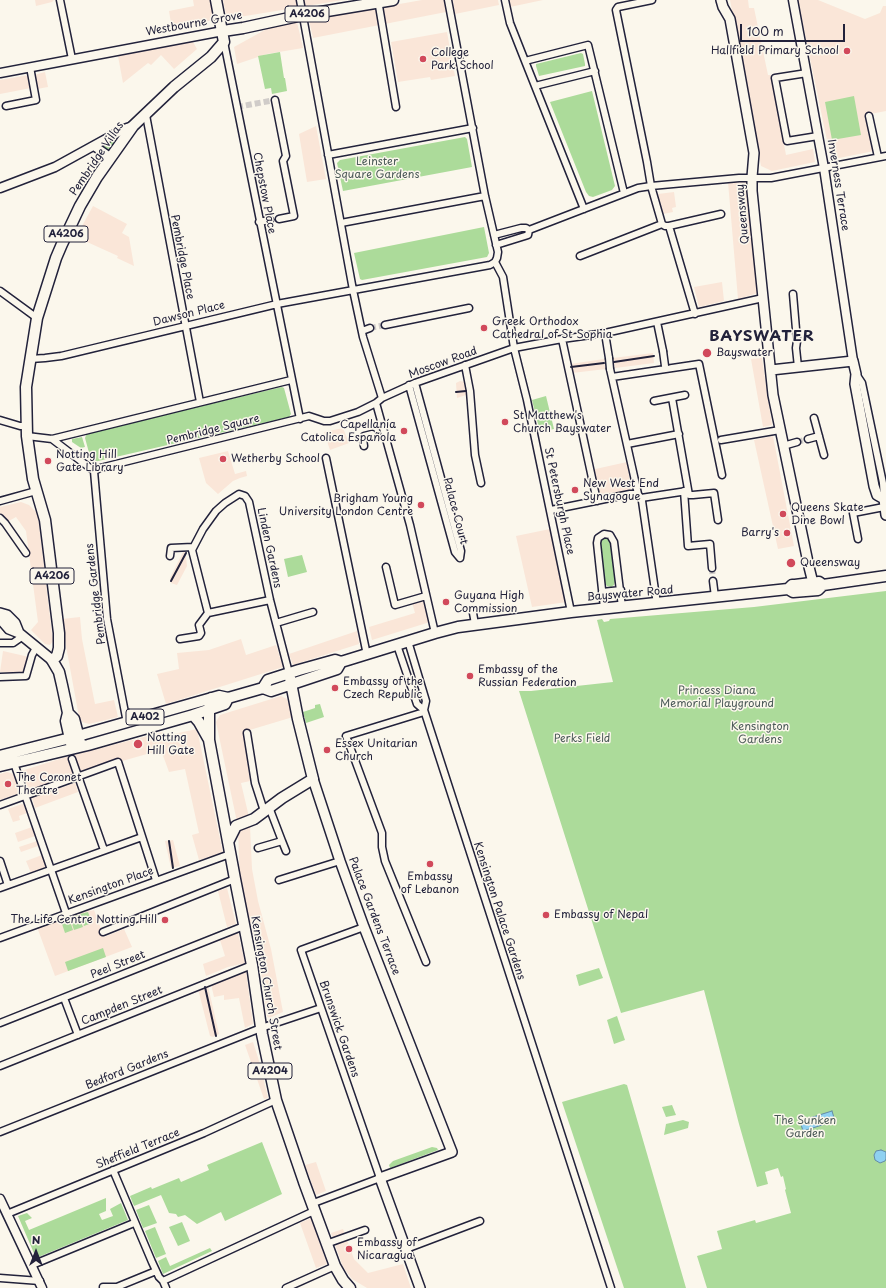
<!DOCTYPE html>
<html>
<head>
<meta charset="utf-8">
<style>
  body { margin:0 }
  #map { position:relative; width:886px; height:1288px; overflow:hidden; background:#fbf7ec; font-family:"Playpen Sans",sans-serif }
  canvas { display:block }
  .north { position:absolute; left:16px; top:1232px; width:40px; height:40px; -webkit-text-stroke:3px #fbf7ec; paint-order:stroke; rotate:0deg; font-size:11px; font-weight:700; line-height:16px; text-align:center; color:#22223b }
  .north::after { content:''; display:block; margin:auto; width:14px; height:18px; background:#22223b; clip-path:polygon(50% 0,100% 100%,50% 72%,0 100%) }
  .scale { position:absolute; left:740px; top:24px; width:105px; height:18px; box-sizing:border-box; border:2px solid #22223b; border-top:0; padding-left:5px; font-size:12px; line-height:14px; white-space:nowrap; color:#22223b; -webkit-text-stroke:3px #fbf7ec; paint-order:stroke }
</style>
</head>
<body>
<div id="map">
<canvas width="886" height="1288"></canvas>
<div class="north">N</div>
<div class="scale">100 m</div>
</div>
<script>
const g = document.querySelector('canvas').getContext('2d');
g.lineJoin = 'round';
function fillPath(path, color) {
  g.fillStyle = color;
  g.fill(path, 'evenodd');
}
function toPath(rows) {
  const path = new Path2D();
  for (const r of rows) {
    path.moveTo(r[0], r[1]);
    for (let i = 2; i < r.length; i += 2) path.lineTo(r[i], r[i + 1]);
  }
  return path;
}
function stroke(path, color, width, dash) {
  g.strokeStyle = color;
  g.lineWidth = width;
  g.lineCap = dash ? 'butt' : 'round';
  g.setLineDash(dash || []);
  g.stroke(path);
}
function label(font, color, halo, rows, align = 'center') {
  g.font = font + ' "Playpen Sans",sans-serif';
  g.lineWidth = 3;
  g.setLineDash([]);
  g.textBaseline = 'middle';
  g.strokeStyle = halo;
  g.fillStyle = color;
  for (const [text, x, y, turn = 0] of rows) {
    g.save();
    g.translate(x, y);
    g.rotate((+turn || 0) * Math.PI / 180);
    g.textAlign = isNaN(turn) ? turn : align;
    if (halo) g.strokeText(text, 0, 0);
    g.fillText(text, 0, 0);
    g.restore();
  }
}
const built = toPath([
  [35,0,54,0,52,2,36,6],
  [193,0,211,0,213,20,172,29,169,11,194,6],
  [223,0,343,0,227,19],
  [422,0,444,0,446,12,313,38,309,20],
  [453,0,498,0,499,5,455,14],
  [508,0,543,0,510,7],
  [730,0,748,0,749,8,754,8,768,75,771,75,786,155,813,149,815,162,772,171,761,166],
  [798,0,818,0,865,19,880,13,883,6,886,6,886,111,865,115,874,151,834,159,830,155],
  [297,22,303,48,267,54,237,64,234,47,272,26],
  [447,32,455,76,431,80,430,77,398,82,391,42],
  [193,42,197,49,174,69,161,55,151,65,148,63,123,83,118,56],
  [45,72,48,87,37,89,34,75],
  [29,75,31,88,0,94,0,80],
  [316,126,326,179,307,182,299,134],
  [746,180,748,183,758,293,738,299,728,182],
  [674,192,676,207,672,208,673,212,663,214,658,194],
  [93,206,127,224,122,233,129,237,134,266,117,258,118,256,76,237],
  [722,282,724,301,699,307,694,287],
  [653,353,654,363,615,368,613,358],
  [762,358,772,425,763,427,751,359],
  [604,359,606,369,572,373,570,364],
  [460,381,465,382,466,395,457,398,456,383],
  [343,428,349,443,330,450,324,432],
  [773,436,794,546,778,549,754,440],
  [228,451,235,474,246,471,247,476,240,478,233,481,218,494,206,483,199,458],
  [627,462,631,490,598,497,591,470],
  [21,502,29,505,37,513,38,516,52,634,53,641,50,645,45,644,31,630,38,622,26,531,16,517,7,522,0,514,0,507],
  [550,529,567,602,532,607,516,536],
  [185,548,187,566,177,585,171,583,170,578],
  [422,596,430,622,372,640,369,627,415,613,411,599],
  [80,617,82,639,95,704,114,700,118,717,89,724,82,722,79,717,66,646,62,619],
  [357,631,359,644,293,665,289,654],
  [241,639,246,655,276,645,283,667,166,704,157,674,179,669,177,653,209,650],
  [3,651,29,657,25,675,0,672],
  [281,696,287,699,293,717,243,732,250,781,241,783,249,817,237,822,216,722,220,715],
  [197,729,223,853,199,860,192,835,199,833,185,769,169,772,161,750,80,773,74,755,163,732,164,736],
  [69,756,75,774,29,790,21,771],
  [7,772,11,773,14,775,20,793,0,800,0,774],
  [75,783,78,792,35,808,32,798],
  [22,804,24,805,27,813,19,816,20,820,13,822,8,809],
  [250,826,252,869,258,901,271,949,283,1012,269,1018,267,1016,259,956,240,886,238,829],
  [32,827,35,836,18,842,15,833],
  [173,840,180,866,171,868,165,841],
  [37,841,38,846,21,852,19,847],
  [42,855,46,867,31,873,26,861],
  [227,888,236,924,227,927,218,891],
  [88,909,91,911,94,910,104,937,124,929,132,947,55,976,37,927],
  [238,933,245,963,228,967,206,976,203,964,225,956,220,940],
  [246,971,253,1024,245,1028,239,998,224,1000,224,995,214,997,211,984],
  [208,986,219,1034,213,1037,210,1036,198,989],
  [253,1042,260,1064,268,1098,264,1099,245,1045],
  [316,1162,326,1191,316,1195,305,1165],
  [311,1218,327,1264,316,1268,300,1223],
  [343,1229,354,1259,368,1273,403,1264,411,1288,367,1288,352,1279,343,1267,331,1233]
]);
const green = toPath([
  [280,52,284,78,285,78,287,91,272,94,271,88,265,89,258,56],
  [581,53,583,54,585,64,585,66,539,76,536,66,536,64],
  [592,91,615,186,612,190,593,197,589,196,586,192,550,102],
  [854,96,861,135,832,140,825,102],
  [465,137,467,139,472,167,343,191,337,163,340,160],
  [116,138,117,139,108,151,103,146],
  [484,227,489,253,487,257,362,280,360,279,354,253],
  [282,387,284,388,291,414,289,417,94,462,91,460,85,438,87,433],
  [546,396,554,429,540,432,532,400],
  [82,437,85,447,81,448,72,442,72,439],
  [605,538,608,539,610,542,615,581,614,585,611,587,607,586,605,583,600,543,601,540],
  [302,555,307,572,288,577,284,559],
  [886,591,886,1288,707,1288,697,1256,722,1249,717,1231,755,1220,756,1223,791,1213,785,1190,786,1189,783,1176,781,1177,778,1168,765,1172,768,1184,757,1187,739,1124,704,990,621,1013,519,691,531,691,613,682,597,620,602,619,604,622,609,621,610,619,754,607],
  [320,704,324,717,306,723,303,712,315,708,315,705],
  [88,912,92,923,84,926,80,914],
  [78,915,83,927,74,930,70,918],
  [69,918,73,930,65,933,61,921],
  [103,948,106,957,68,971,65,962],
  [599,968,603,978,579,986,576,975],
  [617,1016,625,1040,614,1044,607,1020],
  [624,1084,627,1085,686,1288,624,1288,562,1102],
  [672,1105,676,1115,666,1117,662,1107],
  [683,1120,689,1122,688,1128,664,1135,666,1124],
  [262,1142,282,1194,225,1221,221,1212,197,1224,185,1215,178,1217,176,1214,169,1213,161,1195,134,1206,130,1196,151,1187,152,1189,179,1178,181,1182,209,1170,207,1165],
  [432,1147,437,1148,438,1150,390,1168,389,1165,393,1161],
  [106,1198,106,1211,99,1214,102,1220,113,1216,110,1209,121,1203,128,1220,36,1258,18,1216,27,1213,32,1218,25,1221,29,1230],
  [149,1205,157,1223,143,1228,136,1210],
  [182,1222,190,1241,178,1246,169,1227],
  [155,1227,166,1254,156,1258,145,1231],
  [210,1248,212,1251,163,1274,158,1261,166,1257,170,1266]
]);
const water = toPath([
  [832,1111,835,1121,803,1131,800,1121,832,1111],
  [881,1150,886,1152,886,1159,885,1161,880,1163,875,1160,874,1155,876,1151,881,1150]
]);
const minorTunnel = toPath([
  [237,107,275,100],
  [370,328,385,325],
  [797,442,808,439],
  [712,568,713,581]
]);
const minor = toPath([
  [60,0,72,59],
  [300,0,353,290,363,337,382,398],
  [378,0,396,107],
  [505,0,510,23,525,61,584,209],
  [652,0,618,7,616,10,647,162,651,186,662,224,665,226,669,226,721,214],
  [224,42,300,419],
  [525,61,588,45,624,193],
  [807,73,775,78,787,141,818,136],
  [535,86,595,71],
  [275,100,286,156,283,161,294,216,279,219],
  [6,106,36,100,30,67],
  [146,115,200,402],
  [869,116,878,157],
  [328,155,473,128],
  [259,222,270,220],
  [341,223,485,196],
  [669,226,695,314],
  [494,235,521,228,526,228,529,230,638,188,651,186,739,178,771,178,886,156],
  [496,245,525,236,528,235,529,230],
  [580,256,662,224],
  [495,262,503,277,514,348,527,400,571,612],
  [0,291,37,318],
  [793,294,797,341,796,348,798,367],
  [657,322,663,351],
  [385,325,469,308],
  [362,331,370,328],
  [605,333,609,358],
  [562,339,597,501],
  [30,359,45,358,61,356,277,304,490,265,495,262,497,258,498,252,485,196,448,0],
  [465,365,470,391,475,455,481,483],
  [610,369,638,494,642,501,657,604],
  [856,374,862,383,883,483,884,499],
  [612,377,699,364,722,475],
  [415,383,461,551,460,558],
  [409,385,455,552,460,558],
  [672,398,689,495,693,495,714,493,718,520],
  [654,401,685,395],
  [376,403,410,525,435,633],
  [814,418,824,455],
  [0,420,20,426,27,426],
  [27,436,52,439,291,380],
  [52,439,94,471,107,619,127,723],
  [808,439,819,436],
  [721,440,780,430],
  [627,444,679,434],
  [364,446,363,439,364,436,372,434],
  [783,446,797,442],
  [326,458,367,655],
  [94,471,100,468,309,416,324,421,330,421,358,412,376,403,382,398,415,383,514,348,562,339,605,333,763,298],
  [684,491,688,546,710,544,712,568],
  [641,498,687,491],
  [0,501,36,491],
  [551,510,630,494,638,494],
  [0,518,5,523,26,553],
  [858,539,853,513,884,507],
  [170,556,171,548,193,547],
  [386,567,395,605,426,596],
  [713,581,715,597],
  [602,592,621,590],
  [270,600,208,613,192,550,203,529,216,511,225,503,239,494,245,496,249,502,270,600,289,673],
  [604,608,597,543,598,538,604,534,610,535,614,542,622,607],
  [473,613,475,624],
  [276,623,313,612],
  [180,639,199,636,201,633,199,625,208,613],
  [408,641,426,701,424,710],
  [0,643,13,643,23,636],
  [397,645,417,704,424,710,611,1288],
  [0,677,26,676,32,655,36,648],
  [424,712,346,736,382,833,382,847,385,861,426,962],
  [247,733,255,783,264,811],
  [72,759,104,850],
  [14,763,66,913],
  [0,805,118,762,156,880],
  [282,841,286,851],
  [258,848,282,841,269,807],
  [0,861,8,885],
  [279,880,340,861],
  [0,888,142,837],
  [103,932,235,879],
  [0,938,230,854],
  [64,998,78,1035],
  [0,1023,244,926],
  [0,1066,252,965],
  [0,1132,261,1028,321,1008],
  [113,1170,152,1262,159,1277,163,1281,166,1288],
  [311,1204,380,1178,301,950,364,927],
  [7,1214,204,1133,276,1100],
  [326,1244,365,1230],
  [406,1249,480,1221],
  [32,1265,134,1223],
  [0,1278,40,1281],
  [163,1281,314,1211],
  [103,1287,117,1287,156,1271],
  [286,1288,335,1266]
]);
const tertiary = toPath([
  [793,0,824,168,853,361],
  [0,73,223,31],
  [94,146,110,157],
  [0,188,55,167,124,129,133,126],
  [0,1199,42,1288]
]);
const secondary = toPath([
  [721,0,723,7,730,19,754,153,752,177,752,191,773,395,809,567,813,583,816,588],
  [771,370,853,361,856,374,855,384,874,486,877,495,884,499,886,515],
  [0,613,7,615,15,623,19,633],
  [0,615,2,621,9,629,19,633,52,660],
  [313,779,340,861,364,927,452,1152,380,1178,420,1288]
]);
const primary = toPath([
  [223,31,243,28,303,15,393,0],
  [788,589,792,585,795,585,819,582,823,585],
  [263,688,268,680,299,670,335,660,341,662,435,633,458,627,571,612,788,589,793,592,818,590,823,585,886,576],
  [211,698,209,709,209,740,235,879,252,965,262,1034,276,1100,304,1182,335,1266,343,1280,350,1288],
  [68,713,74,719,80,742],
  [193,715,199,722,208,738],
  [72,748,66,721,68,713,62,685,59,672,52,660,57,656,59,648,59,633,45,520,33,479,27,436,26,387,37,318,56,258,62,244,80,206,97,177,133,126,174,87,211,57,224,42,216,0],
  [0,756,78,736,219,696,228,698,263,688,271,691,337,669,341,662],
  [0,766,88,745,193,715,225,704,228,698],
  [228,842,236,826,254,819,282,798,313,779,298,719,290,678]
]);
const rail = toPath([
  [614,362,654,356],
  [571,367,604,363],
  [456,392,466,391],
  [171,581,186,553],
  [169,841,173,868],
  [205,987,216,1036]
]);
const minorBridge = toPath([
  [663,351,665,366],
  [609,358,610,369]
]);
const markers = [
  [847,51,4,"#d1495b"],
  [423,59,4,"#d1495b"],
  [484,328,4,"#d1495b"],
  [707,353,5,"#d1495b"],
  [505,422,4,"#d1495b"],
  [404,431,4,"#d1495b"],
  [223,459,4,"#d1495b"],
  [48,461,4,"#d1495b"],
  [575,490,4,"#d1495b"],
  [421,505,4,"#d1495b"],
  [783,514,4,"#d1495b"],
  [787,533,4,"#d1495b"],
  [791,563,5,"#d1495b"],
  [446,602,4,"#d1495b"],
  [470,676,4,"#d1495b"],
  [335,688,4,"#d1495b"],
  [138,744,5,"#d1495b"],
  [327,750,4,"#d1495b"],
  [8,784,4,"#d1495b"],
  [430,864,4,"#d1495b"],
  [546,915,4,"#d1495b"],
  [165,920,4,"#d1495b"],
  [349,1249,4,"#d1495b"]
];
const shields = [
  [307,14,44],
  [66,234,44],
  [52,576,44],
  [145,717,38],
  [270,1071,44]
];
const shieldNames = [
  ["A4206",307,14],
  ["A4206",66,234],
  ["A4206",52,576],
  ["A402",145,717],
  ["A4204",270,1071]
];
const streetNames = [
  ["Westbourne Grove",194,24,-10],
  ["Pembridge Villas",97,159,-56],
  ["Inverness Terrace",838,185,81],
  ["Chepstow Place",264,193,79],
  ["Queensway",743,214,-95],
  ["Pembridge Place",182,257,79],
  ["Dawson Place",189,314,-14],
  ["Moscow Road",443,363,-20],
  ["Pembridge Square",213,430,-14],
  ["St Petersburgh Place",559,501,78],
  ["Palace Court",455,511,75],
  ["Linden Gardens",269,548,78],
  ["Pembridge Gardens",96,594,-97],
  ["Bayswater Road",630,594,-5],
  ["Kensington Place",111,886,-20],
  ["Kensington Palace Gardens",499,911,72],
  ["Palace Gardens Terrace",374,916,69],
  ["Peel Street",118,965,-22],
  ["Kensington Church Street",266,983,80],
  ["Campden Street",122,1006,-22],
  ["Brunswick Gardens",339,1029,71],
  ["Bedford Gardens",127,1070,-22],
  ["Sheffield Terrace",138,1149,-22]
];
const poiNames = [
  ["Hallfield Primary School",839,51,"right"],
  ["College",431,53],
  ["Park School",431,66],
  ["Greek Orthodox",492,322],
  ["Cathedral of St Sophia",492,335],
  ["Bayswater",716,353],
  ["St Matthew's",513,416],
  ["Church Bayswater",513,429],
  ["Capellanía",396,425,"right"],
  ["Catolica Española",396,438,"right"],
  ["Notting Hill",56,455],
  ["Gate Library",56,468],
  ["Wetherby School",231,459],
  ["New West End",583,484],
  ["Synagogue",583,497],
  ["Brigham Young",413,499,"right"],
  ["University London Centre",413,512,"right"],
  ["Queens Skate",791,508],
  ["Dine Bowl",791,521],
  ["Barry's",779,533,"right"],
  ["Queensway",800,563],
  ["Guyana High",454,596],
  ["Commission",454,609],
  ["Embassy of the",478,670],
  ["Russian Federation",478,683],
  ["Embassy of the",343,682],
  ["Czech Republic",343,695],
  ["Notting",147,738],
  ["Hill Gate",147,751],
  ["Essex Unitarian",335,744],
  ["Church",335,757],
  ["The Coronet",16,778],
  ["Theatre",16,791],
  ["Embassy",430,877,"center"],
  ["of Lebanon",430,890,"center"],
  ["Embassy of Nepal",554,915],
  ["The Life Centre Notting Hill",157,920,"right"],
  ["Embassy of",357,1243],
  ["Nicaragua",357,1256]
];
const parkNames = [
  ["Leinster",377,162],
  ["Square Gardens",377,175],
  ["Princess Diana",717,691],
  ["Memorial Playground",717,704],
  ["Kensington",760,727],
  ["Gardens",760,740],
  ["Perks Field",582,739],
  ["The Sunken",805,1121],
  ["Garden",805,1134]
];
const districtNames = [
  ["BAYSWATER",762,337]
];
fillPath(built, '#fae6d8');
fillPath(green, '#acdb9a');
fillPath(water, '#8fd1f1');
stroke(water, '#638ba8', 1);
stroke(minorTunnel, '#d0ccc9', 6, [6, 3]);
stroke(minor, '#22223b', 9);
stroke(tertiary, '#22223b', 11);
stroke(secondary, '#22223b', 12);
stroke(primary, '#22223b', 13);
stroke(minor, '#fbf7ec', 6);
stroke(tertiary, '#fbf7ec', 8);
stroke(secondary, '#fbf7ec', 9);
stroke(primary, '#fbf7ec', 10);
stroke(rail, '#22223b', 2);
stroke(minorBridge, '#22223b', 9, []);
stroke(minorBridge, '#fbf7ec', 6);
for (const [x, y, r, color] of markers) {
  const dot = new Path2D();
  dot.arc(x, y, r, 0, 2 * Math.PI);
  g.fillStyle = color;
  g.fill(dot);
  stroke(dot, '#fbf7ec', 1.5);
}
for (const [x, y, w] of shields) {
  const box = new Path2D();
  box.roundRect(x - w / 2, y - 8, w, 16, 3);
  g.fillStyle = '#fbf7ec';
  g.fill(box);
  stroke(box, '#22223b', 1);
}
label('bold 10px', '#22223b', null, shieldNames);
label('11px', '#22223b', '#fbf7ec', streetNames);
label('11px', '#22223b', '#fbf7ec', poiNames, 'left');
label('11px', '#4b5a58', '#fbf7ec', parkNames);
g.letterSpacing = '1px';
label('bold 15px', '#22223b', '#fbf7ec', districtNames);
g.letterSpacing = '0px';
</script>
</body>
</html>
